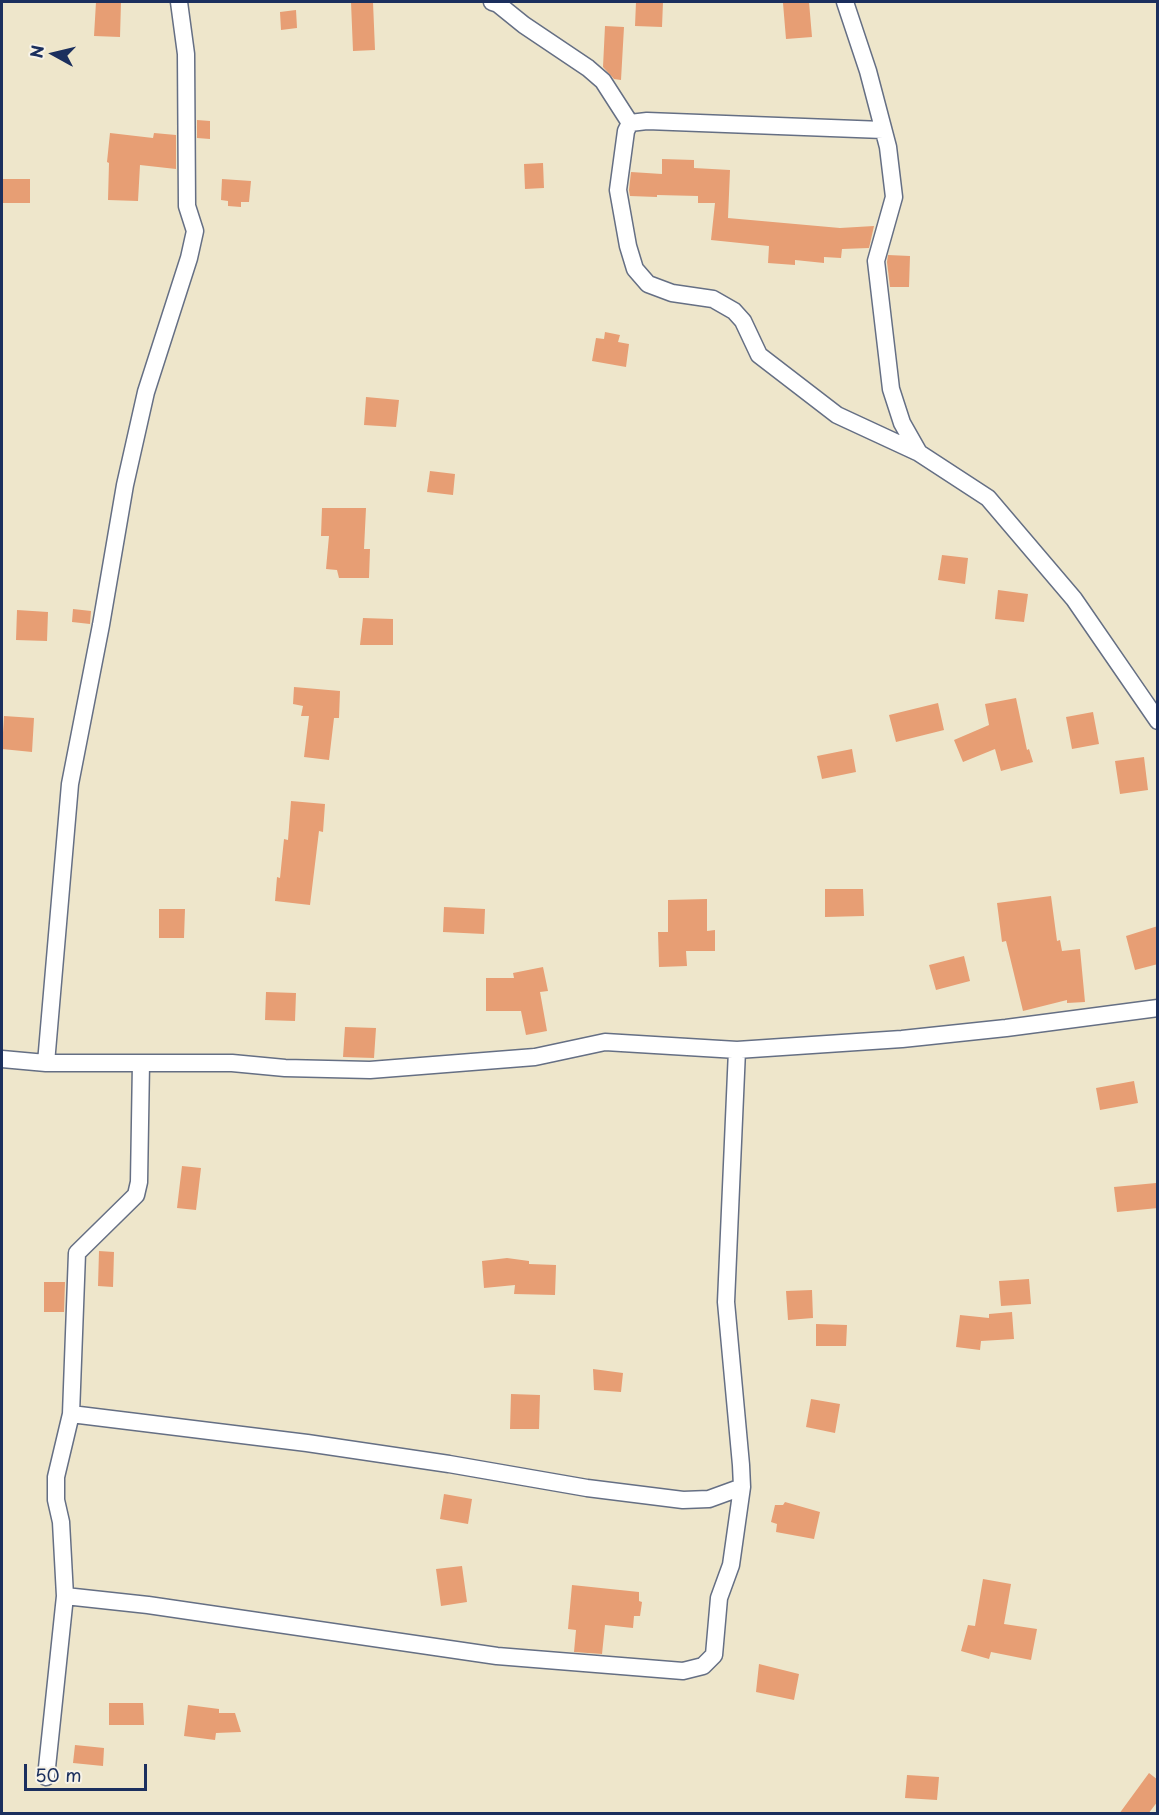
<!DOCTYPE html>
<html>
<head>
<meta charset="utf-8">
<style>
  body { margin:0 }
  #map { position:relative; width:1159px; height:1815px; overflow:hidden; background:#eee6cb; font-family:"Playpen Sans",sans-serif }
  canvas { display:block }
  .frame { position:absolute; inset:0; border:3px solid #1b2f5e; pointer-events:none }
  .north { position:absolute; left:24px; top:24px; width:60px; height:60px; -webkit-text-stroke:4px #f7f3e8; paint-order:stroke; rotate:278deg; font-size:16px; font-weight:700; line-height:24px; text-align:center; color:#1b2f5e }
  .north::after { content:''; display:block; margin:auto; width:21px; height:27px; background:#1b2f5e; clip-path:polygon(50% 0,100% 100%,50% 72%,0 100%) }
  .scale { position:absolute; left:24px; top:1764px; width:123px; height:27px; box-sizing:border-box; border:3px solid #1b2f5e; border-top:0; padding-left:8px; font-size:18px; line-height:21px; white-space:nowrap; color:#1b2f5e; -webkit-text-stroke:4px #f7f3e8; paint-order:stroke }
</style>
</head>
<body>
<div id="map">
<canvas width="1159" height="1815"></canvas>
<div class="frame"></div>
<div class="north">N</div>
<div class="scale">50 m</div>
</div>
<script>
const g = document.querySelector('canvas').getContext('2d');
g.lineJoin = 'round';
function fillPath(path, color) {
  g.fillStyle = color;
  g.fill(path, 'evenodd');
}
function toPath(rows) {
  const path = new Path2D();
  for (const r of rows) {
    path.moveTo(r[0], r[1]);
    for (let i = 2; i < r.length; i += 2) path.lineTo(r[i], r[i + 1]);
  }
  return path;
}
function stroke(path, color, width, dash) {
  g.strokeStyle = color;
  g.lineWidth = width;
  g.lineCap = dash ? 'butt' : 'round';
  g.setLineDash(dash || []);
  g.stroke(path);
}
const building = toPath([
  [96,2,121,2,120,37,94,36],
  [351,2,373,2,375,50,353,51],
  [636,2,663,2,662,27,635,26],
  [809,2,812,37,786,39,783,3],
  [296,10,297,28,281,30,280,12],
  [605,26,624,27,621,80,614,79,603,67],
  [197,120,210,121,210,139,197,138],
  [110,133,153,138,154,133,176,135,176,169,140,165,138,201,108,200,109,163,107,162],
  [662,159,694,160,694,168,730,170,728,218,840,228,874,226,869,248,842,249,841,258,824,257,824,263,795,260,795,265,768,263,769,246,711,240,715,203,698,203,698,196,657,195,657,197,630,196,629,190,631,172,662,174],
  [543,163,544,188,525,189,524,164],
  [2,179,30,179,30,203,2,203],
  [222,179,251,181,249,202,241,202,241,207,228,206,228,201,221,200],
  [888,255,910,256,909,287,890,287,887,262],
  [605,332,620,335,618,342,629,344,626,367,592,361,596,338,604,339],
  [366,397,399,400,396,427,364,425],
  [430,471,455,474,453,495,427,492],
  [322,508,366,508,364,549,370,549,369,578,339,578,337,570,326,569,329,536,321,536],
  [942,555,968,558,965,584,938,580],
  [998,590,1028,594,1024,622,995,619],
  [73,609,91,611,90,624,72,622],
  [17,610,48,612,47,641,16,640],
  [363,618,393,619,393,645,360,645],
  [294,687,340,691,339,718,334,718,329,760,304,757,309,716,301,716,303,706,293,704],
  [1016,698,1027,750,1029,749,1033,762,1001,771,995,749,963,762,954,740,989,725,985,704],
  [938,703,944,730,896,742,889,715],
  [1093,712,1099,744,1072,749,1066,717],
  [4,716,34,718,32,752,2,749],
  [852,749,856,772,822,779,817,756],
  [1144,757,1148,790,1120,794,1115,761],
  [291,801,325,804,323,832,319,831,310,905,275,901,277,877,280,878,284,839,288,840],
  [825,889,863,889,864,916,825,917],
  [1051,896,1057,941,1060,940,1062,951,1080,949,1085,1002,1067,1003,1067,1000,1023,1011,1006,941,1002,942,997,903],
  [707,899,707,931,715,930,715,951,686,951,687,966,659,967,658,932,668,932,668,900],
  [444,907,485,909,484,934,443,932],
  [159,909,185,909,184,938,159,938],
  [1158,926,1158,964,1135,970,1126,936],
  [964,956,970,981,936,990,929,965],
  [543,967,548,991,540,992,547,1031,526,1035,521,1011,486,1011,486,978,514,978,513,973],
  [266,992,296,993,295,1021,265,1020],
  [345,1027,376,1028,374,1058,343,1057],
  [1134,1081,1138,1103,1100,1110,1096,1088],
  [182,1166,201,1168,196,1210,177,1208],
  [1156,1183,1158,1208,1117,1212,1114,1187],
  [99,1251,114,1252,113,1287,98,1286],
  [507,1258,529,1261,529,1264,556,1265,555,1295,514,1294,515,1285,484,1288,482,1261],
  [1029,1279,1031,1304,1001,1306,999,1281],
  [44,1282,65,1282,64,1312,44,1312],
  [812,1290,813,1318,788,1320,786,1291],
  [1012,1312,1014,1339,981,1341,980,1350,956,1347,960,1315,989,1318,989,1314],
  [816,1324,847,1325,846,1346,816,1346],
  [593,1369,623,1373,621,1392,594,1390],
  [511,1394,540,1395,539,1429,510,1429],
  [811,1399,840,1404,835,1433,806,1427],
  [444,1494,472,1499,468,1524,440,1519],
  [785,1502,820,1512,814,1539,776,1532,777,1524,771,1522,775,1505,783,1505],
  [462,1566,467,1602,441,1606,436,1569],
  [983,1579,1011,1584,1004,1624,1037,1629,1031,1660,991,1652,989,1659,961,1651,968,1625,975,1626],
  [572,1585,639,1592,639,1601,642,1602,640,1616,634,1616,633,1628,605,1625,602,1654,574,1652,576,1630,568,1629],
  [759,1664,799,1674,794,1700,756,1692],
  [109,1703,143,1703,144,1725,109,1725],
  [188,1705,219,1709,219,1713,235,1713,241,1732,216,1733,215,1740,184,1736],
  [75,1745,104,1748,103,1766,73,1763],
  [1149,1773,1158,1780,1158,1801,1148,1814,1119,1814],
  [907,1775,939,1777,937,1800,905,1798]
]);
const minor = toPath([
  [492,2,498,4,524,25,588,68,603,81,630,123],
  [845,2,868,71,888,147,894,197,876,261,891,389,902,423,919,453,988,498,1074,599,1158,721],
  [630,123,626,131,618,190,628,246,635,269,648,284,672,293,713,299,734,311,743,321,759,355,837,415,919,453],
  [630,123,647,121,883,130],
  [2,1059,46,1063,232,1063,285,1068,370,1070,535,1057,605,1042,737,1050,902,1039,1006,1028,1158,1008],
  [46,1063,70,784,101,625,125,485,146,392,189,258,195,231,187,206,186,54,179,2],
  [71,1414,307,1443,449,1464,587,1488,683,1500,709,1499,742,1487],
  [65,1596,148,1605,497,1656,683,1671,703,1666,714,1655,719,1598,731,1565,742,1487,741,1465,726,1302,737,1050],
  [46,1777,65,1596,61,1522,56,1500,56,1477,71,1414,77,1253,136,1195,139,1182,141,1063]
]);
fillPath(building, '#e79e74');
stroke(minor, '#656f84', 19);
stroke(minor, '#fff', 16);
</script>
</body>
</html>
